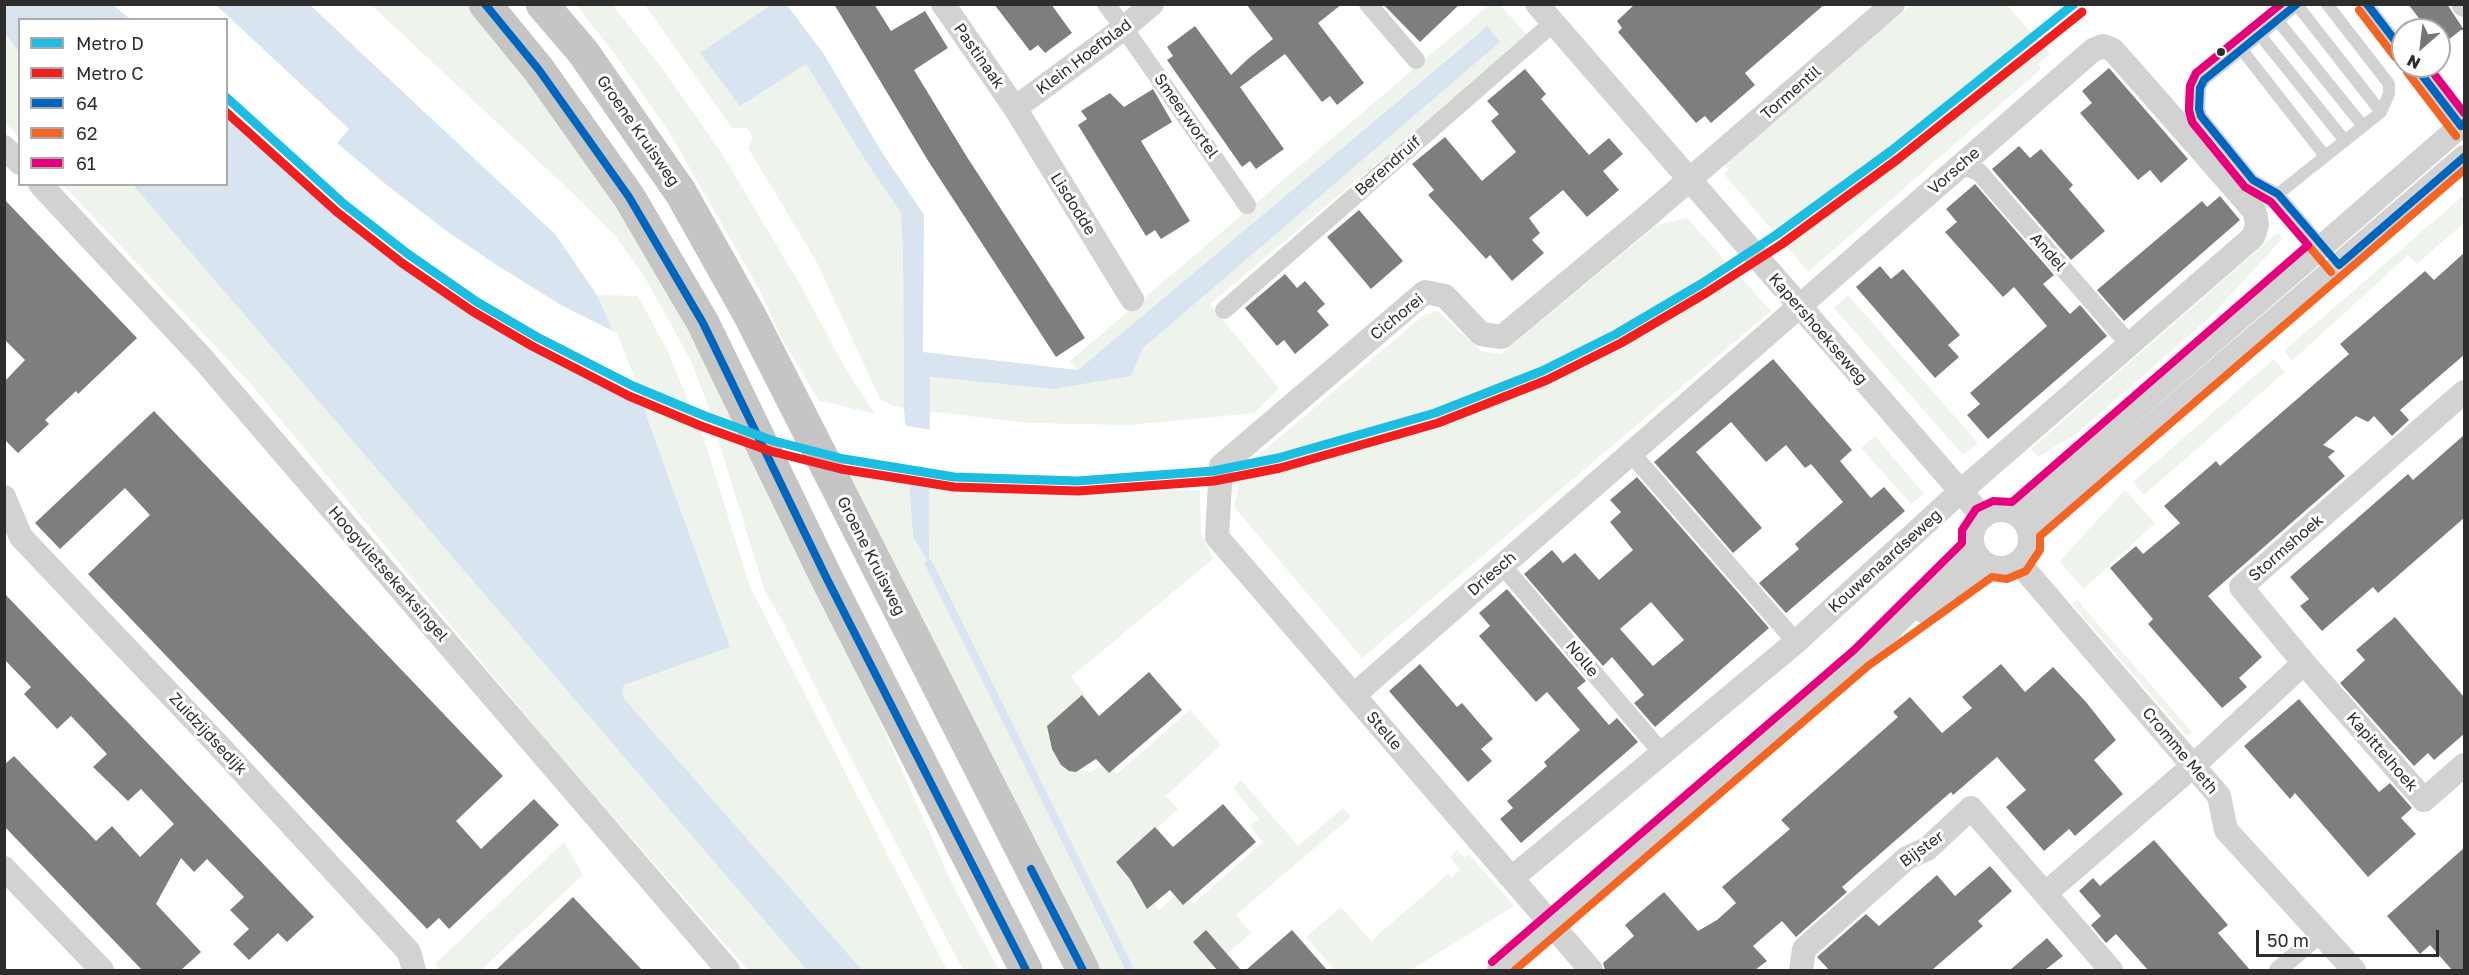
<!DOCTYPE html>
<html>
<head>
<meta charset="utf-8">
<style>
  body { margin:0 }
  #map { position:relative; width:2469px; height:975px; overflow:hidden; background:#fff; font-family:"Golos Text",sans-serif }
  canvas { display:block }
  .frame { position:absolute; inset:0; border:6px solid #2d2d2d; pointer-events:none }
  .legend { position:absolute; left:18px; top:18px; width:210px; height:168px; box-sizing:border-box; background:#fff; border:2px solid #ababab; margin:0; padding:8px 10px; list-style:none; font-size:18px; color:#2d2d2d }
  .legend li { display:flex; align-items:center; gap:12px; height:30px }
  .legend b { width:30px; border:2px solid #ababab }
  .north { position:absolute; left:2391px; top:18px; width:60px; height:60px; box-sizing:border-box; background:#fff; border:2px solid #ababab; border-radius:50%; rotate:208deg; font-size:16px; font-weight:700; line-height:24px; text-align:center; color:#2d2d2d }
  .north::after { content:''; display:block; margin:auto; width:21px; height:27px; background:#767676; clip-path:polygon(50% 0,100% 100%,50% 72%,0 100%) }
  .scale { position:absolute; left:2256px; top:930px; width:183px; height:27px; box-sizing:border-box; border:3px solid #2d2d2d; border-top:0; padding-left:8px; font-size:18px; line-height:21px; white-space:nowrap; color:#2d2d2d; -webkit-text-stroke:4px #fff; paint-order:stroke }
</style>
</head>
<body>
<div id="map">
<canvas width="2469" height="975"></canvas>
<div class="frame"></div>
<ul class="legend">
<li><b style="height:8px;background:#1cbde0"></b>Metro D</li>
<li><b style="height:8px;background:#ef1f1f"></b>Metro C</li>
<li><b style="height:8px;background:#0065bd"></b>64</li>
<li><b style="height:8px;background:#f26522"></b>62</li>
<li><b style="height:8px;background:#e5007d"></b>61</li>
</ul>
<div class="north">N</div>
<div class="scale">50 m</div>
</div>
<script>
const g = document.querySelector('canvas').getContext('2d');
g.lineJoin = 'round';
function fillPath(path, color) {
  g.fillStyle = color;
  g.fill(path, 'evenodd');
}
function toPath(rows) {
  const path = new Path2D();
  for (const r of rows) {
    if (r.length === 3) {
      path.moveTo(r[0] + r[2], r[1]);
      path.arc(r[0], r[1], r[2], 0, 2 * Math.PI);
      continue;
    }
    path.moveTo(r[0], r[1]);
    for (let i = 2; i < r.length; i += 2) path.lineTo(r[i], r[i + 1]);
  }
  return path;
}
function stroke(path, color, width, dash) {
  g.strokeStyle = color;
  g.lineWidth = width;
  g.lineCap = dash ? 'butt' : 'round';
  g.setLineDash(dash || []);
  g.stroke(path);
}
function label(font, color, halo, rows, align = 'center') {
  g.font = font + ' "Golos Text",sans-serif';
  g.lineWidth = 6;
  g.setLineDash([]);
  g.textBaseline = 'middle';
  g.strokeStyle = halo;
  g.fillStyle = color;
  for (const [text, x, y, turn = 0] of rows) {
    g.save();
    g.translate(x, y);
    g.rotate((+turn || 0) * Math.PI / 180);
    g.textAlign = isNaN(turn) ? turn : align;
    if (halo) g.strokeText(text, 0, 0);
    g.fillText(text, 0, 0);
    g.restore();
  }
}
const green = toPath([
  [371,5,467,5,525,77,593,172,660,280,704,360,863,683,954,888,999,970,963,970,845,747,782,620,765,592,707,403,691,361,644,276,616,237,582,202],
  [576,5,613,5,664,71,721,152,802,288,844,366,875,414,818,400,779,333,759,289,669,132,614,53],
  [645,5,771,5,701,53,806,64,867,163,901,213,903,252,904,408,893,406,880,399,816,261,748,148,753,138,747,128,732,128],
  [1489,5,1500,5,1528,36,1210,304,1279,388,1255,413,1130,425,1027,423,928,411,930,377,1053,389,1131,376,1143,348,1486,26,1078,370,1070,361],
  [1911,5,2007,5,2050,54,2038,64,2041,69,1808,272,1724,174,1728,170,1722,162],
  [4,34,19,52,19,138,5,122],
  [63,185,133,185,807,970,748,970,561,758,250,383],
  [2464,195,2464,223,2417,264,2408,255,2292,361,2284,351],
  [1687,218,1771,311,1362,658,1234,507,1242,469,1424,315,1438,311,1481,351,1501,354,1657,225],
  [2278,232,2282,239,2211,316,2076,434,2038,457,2031,449],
  [597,295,638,296,668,352,704,439,750,587,947,970,862,970,625,701,622,691,624,685,730,647,630,370],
  [1848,295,1978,443,1963,455,1834,308],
  [2274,359,2285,372,2144,495,2133,482],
  [1875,436,1924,494,1911,504,1861,448],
  [843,470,909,478,913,537,928,563,928,480,1026,492,1200,490,1201,532,1213,559,1071,677,1085,694,1051,724,1075,770,1092,772,1105,761,1117,774,1190,710,1221,745,1166,796,1178,809,1122,860,1141,880,1159,910,1181,891,1193,904,1263,842,1250,826,1259,819,1233,788,1241,780,1298,846,1343,808,1351,817,1236,915,1251,933,1208,970,1097,970],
  [2125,490,2155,523,2084,589,2059,562],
  [2077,600,2192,732,2187,736,2072,604],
  [564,842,583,875,481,970,438,970,436,963],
  [1457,850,1464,858,1469,854,1514,906,1411,970,1329,970,1332,967,1306,937,1341,907,1371,941,1448,874,1451,878,1460,870,1450,857]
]);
const water = toPath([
  [4,5,310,5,555,234,597,295,630,370,730,647,624,685,622,691,625,700,862,970,807,970,133,185,226,184,226,20,20,20,19,52,5,34],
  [771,5,787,5,823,53,881,151,924,215,923,352,1078,370,1487,26,1500,42,1143,348,1131,376,1053,389,930,377,929,564,913,537,904,408,903,252,901,213,867,163,806,64,740,106,700,53]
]);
const pier = toPath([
  [113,5,216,5,349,129,337,143,388,186,448,232,498,266,561,305,617,333,645,404,608,388,541,354,492,324,399,261,337,212,246,129,227,110,226,20,130,19],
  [902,425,931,430,931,481,906,477]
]);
const stream = toPath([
  [929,564,1130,970]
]);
const building = toPath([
  [834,4,874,4,891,31,925,11,948,48,914,70,967,157,1085,338,1056,357,927,159],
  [994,4,1051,4,1072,33,1045,53,1038,45,1030,51],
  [1246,4,1342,4,1318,23,1364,83,1337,105,1330,96,1322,102,1285,54,1240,87,1284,149,1256,169,1250,161,1242,167,1167,60,1173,56,1167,47,1195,26,1231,75,1249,58,1273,39],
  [1383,4,1460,4,1420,42],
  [1635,4,1825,4,1745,73,1755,85,1711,123,1705,116,1696,123,1618,32,1622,28,1617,21],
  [2408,4,2447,4,2464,30,2461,30,2439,47,2439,30,2428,30],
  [2109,68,2188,159,2161,183,2150,170,2138,180,2080,113,2092,103,2082,91],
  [1525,69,1546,94,1541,99,1589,155,1609,138,1623,154,1603,171,1619,190,1587,217,1563,190,1529,218,1540,233,1532,240,1544,253,1512,281,1490,255,1486,259,1428,195,1434,190,1412,164,1445,137,1482,181,1516,152,1491,121,1499,114,1487,101],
  [1153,89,1172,122,1141,141,1190,221,1161,239,1155,230,1146,236,1078,125,1087,119,1081,111,1110,93,1124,107],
  [2019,146,2030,158,2041,149,2073,185,2069,189,2105,231,2071,260,1992,169],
  [1975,184,2054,275,2043,284,2070,314,2080,305,2107,336,1988,439,1967,415,1980,404,1970,393,2047,326,2014,287,2003,297,1945,232,1957,222,1946,209],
  [2220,196,2240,220,2124,321,2097,290,2202,201,2207,207],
  [4,199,137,338,78,394,76,391,45,420,49,424,18,453,4,439,4,382,25,360,4,339],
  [1359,210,1403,261,1371,289,1327,237],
  [2464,253,2464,355,2400,410,2409,420,2392,436,2374,416,2368,422,2356,416,2323,445,2335,451,2328,457,2345,476,2208,596,2262,657,2239,678,2247,687,2222,708,2148,624,2153,619,2110,568,2136,546,2143,554,2180,523,2164,506,2216,461,2220,466,2349,354,2340,344,2425,271,2434,280],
  [1880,266,1891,279,1903,269,1960,335,1948,345,1959,357,1935,378,1856,287],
  [1285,274,1297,288,1305,281,1325,304,1317,311,1329,325,1295,354,1284,340,1277,346,1245,308],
  [1773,359,1852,450,1840,461,1871,498,1884,487,1905,511,1786,613,1759,583,1799,549,1795,544,1843,502,1811,464,1805,468,1786,445,1766,462,1731,422,1696,452,1762,528,1733,553,1654,462],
  [154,411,503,776,456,821,481,849,534,799,559,825,449,929,439,918,427,929,88,574,150,515,125,488,60,549,35,523],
  [2464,435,2464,518,2378,593,2373,587,2322,631,2300,606,2309,599,2290,577,2408,474,2413,480],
  [1637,477,1769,628,1655,727,1634,703,1644,695,1612,657,1603,666,1524,574,1552,550,1563,563,1575,553,1599,580,1633,550,1610,522,1621,512,1610,500],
  [1651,602,1684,640,1653,666,1620,629],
  [1507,589,1586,681,1577,688,1609,725,1617,718,1638,742,1521,843,1500,819,1513,808,1507,801,1547,766,1544,762,1580,730,1547,692,1536,702,1479,636,1490,626,1479,613],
  [4,593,314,917,287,942,278,933,249,960,233,944,249,929,230,910,244,897,207,859,194,872,181,858,156,904,201,952,181,970,142,970,4,826,4,765,14,756,96,841,112,826,140,857,174,824,141,789,128,801,93,767,107,754,71,716,57,729,24,694,31,687,4,659],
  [2395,617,2464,697,2464,734,2434,760,2428,753,2414,766,2340,683,2365,660,2356,650],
  [1420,664,1457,707,1462,703,1493,739,1481,749,1492,761,1468,782,1389,691],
  [2001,664,2025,692,2053,667,2086,702,2116,740,2094,760,2123,794,2075,836,2069,829,2044,851,2006,807,2026,790,1997,757,1953,795,1951,792,1842,887,1847,892,1796,937,1782,921,1753,946,1767,961,1755,970,1605,970,1603,963,1634,936,1625,925,1664,892,1698,931,1717,920,1736,903,1722,887,1790,829,1781,820,1898,717,1893,712,1910,697,1942,733,1972,708,1962,697],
  [1149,672,1182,710,1109,773,1096,759,1076,772,1069,771,1061,765,1052,749,1047,726,1082,695,1099,716],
  [2299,699,2379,792,2390,783,2412,808,2401,818,2416,834,2368,877,2295,793,2290,799,2244,746],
  [1223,804,1256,842,1183,905,1170,890,1147,909,1130,879,1116,862,1155,827,1173,847],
  [2154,840,2228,925,2218,933,2250,970,2148,970,2116,934,2106,943,2091,925,2101,916,2079,891,2093,878,2100,886],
  [2464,848,2464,970,2452,970,2430,945,2420,954,2387,916],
  [1990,866,2012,891,1978,921,1983,926,1932,970,1829,970,1817,957,1866,914,1879,926,1937,875,1955,896],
  [573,897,642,970,496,970,545,924],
  [1206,930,1241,970,1217,970,1193,942],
  [1292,930,1327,970,1246,970],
  [2047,938,2063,956,2045,970,2010,970]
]);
const service = toPath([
  [2298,4,2204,80,2200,88,2199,109,2201,116,2253,180,2278,194,2324,248],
  [2367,4,2403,51],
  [2297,5,2381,112],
  [2278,21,2363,126],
  [2260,35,2345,141],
  [2242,50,2325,156],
  [2415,66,2464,129],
  [2278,194,2381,112,2389,94,2389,84,2327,4]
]);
const pedestrian = toPath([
  [1106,4,1124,28,1247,205],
  [1368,4,1416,60],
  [1961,165,1979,172,2130,345],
  [1224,310,1553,23],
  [1630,452,1796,642],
  [1502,565,1662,753],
  [2278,970,2321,933]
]);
const minor = toPath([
  [943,4,1015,108,1132,299],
  [1537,4,1983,517],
  [2464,4,2464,5],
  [1015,108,1124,28,1152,4],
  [4,147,20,163],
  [40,184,202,358,728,970],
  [4,497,21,537,221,748,409,952,414,970],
  [2001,539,29],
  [2015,513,2464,123],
  [2030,531,2464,157],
  [2019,563,2219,796,2226,830,2354,970],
  [1925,612,1989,566],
  [2304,663,2424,800,2464,765],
  [1354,695,2093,50,2103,46,2113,50,2202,151,2255,212,2257,225,2253,237,1961,491,1796,642,1512,878],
  [4,868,102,970],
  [2046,893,2194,765,2304,663,2241,587,2464,392],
  [1499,970,1861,658,1973,547],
  [1591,970,1217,537,1221,466,1425,292,1445,296,1481,334,1502,337,1645,218,1893,4],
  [1801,970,1804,949,1907,858,1927,849,1971,808,2111,970]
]);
const primary = toPath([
  [485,4,539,70,629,197,703,323,826,577,1026,970],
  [542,4,583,52,681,193,750,316,1083,970]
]);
const bus1 = toPath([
  [485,4,539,70,629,197,703,323,826,577,1026,970],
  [2297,4,2204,80,2200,88,2199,109,2201,116,2253,180,2278,194,2339,265,2464,157],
  [2367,4,2403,51],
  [2415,66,2461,126,2464,123],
  [1031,869,1083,970]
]);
const bus2 = toPath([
  [2281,4,2196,73,2190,86,2189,111,2193,123,2245,187,2271,202,2331,272],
  [2359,10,2395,57],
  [2407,72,2456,136],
  [1515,970,1868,666,1992,577,2007,579,2026,571,2040,550,2040,536,2464,170]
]);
const bus3 = toPath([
  [2428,66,2464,113],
  [1492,962,1854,650,1962,543,1962,530,1976,509,1993,501,2012,502,2308,245,2271,202,2245,187,2192,122,2189,110,2190,86,2196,73,2281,4]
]);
const metro1 = toPath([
  [226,97,344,204,408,254,477,302,537,337,633,386,705,416,774,441,844,459,954,477,1077,481,1213,471,1278,458,1435,413,1542,371,1616,334,1701,284,1776,235,1891,151,2074,4]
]);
const metro2 = toPath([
  [226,112,337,212,402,263,472,311,532,346,629,396,701,426,770,451,841,469,954,487,1078,491,1214,481,1280,468,1438,423,1547,380,1621,343,1706,293,1782,244,1898,159,2082,12]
]);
const markers = [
  [2221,52,5,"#2d2d2d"]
];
const streetNames = [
  ["Pastinaak",979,56,55],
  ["Klein Hoefblad",1084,57,-37],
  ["Tormentil",1791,93,-41],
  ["Smeerwortel",1186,116,55],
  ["Groene Kruisweg",638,131,55],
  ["Berendruif",1388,166,-41],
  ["Vorsche",1954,171,-41],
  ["Lisdodde",1073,204,58],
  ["Andel",2048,252,49],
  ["Cichorei",1397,317,-39],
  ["Kapershoekseweg",1818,329,49],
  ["Stormshoek",2286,548,-41],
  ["Groene Kruisweg",871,556,63],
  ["Kouwenaardseweg",1885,561,-42],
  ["Hoogvlietsekerksingel",388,574,49],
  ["Driesch",1492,574,-41],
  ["Nolle",1582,659,50],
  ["Stelle",1384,731,49],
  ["Zuidzijdsedijk",208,734,47],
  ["Cromme Meth",2180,751,50],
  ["Kapittelhoek",2382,752,49],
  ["Bijster",1922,849,-36]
];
fillPath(green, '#eef4eb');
fillPath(water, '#d8e4f0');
fillPath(pier, '#fff');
stroke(stream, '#d8e4f0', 8);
fillPath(building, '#7e7e7e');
stroke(service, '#d2d2d2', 12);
stroke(pedestrian, '#d2d2d2', 18);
stroke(minor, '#d2d2d2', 24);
stroke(primary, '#c5c5c5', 33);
stroke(bus1, '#0065bd', 8);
stroke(bus2, '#f26522', 8);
stroke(bus3, '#e5007d', 8);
stroke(metro1, '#1cbde0', 9);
stroke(metro2, '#ef1f1f', 9);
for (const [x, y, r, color] of markers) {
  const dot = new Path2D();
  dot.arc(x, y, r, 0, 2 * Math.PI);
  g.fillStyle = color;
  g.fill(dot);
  stroke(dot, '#fff', 2);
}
label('16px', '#2d2d2d', '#fff', streetNames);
</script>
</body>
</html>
